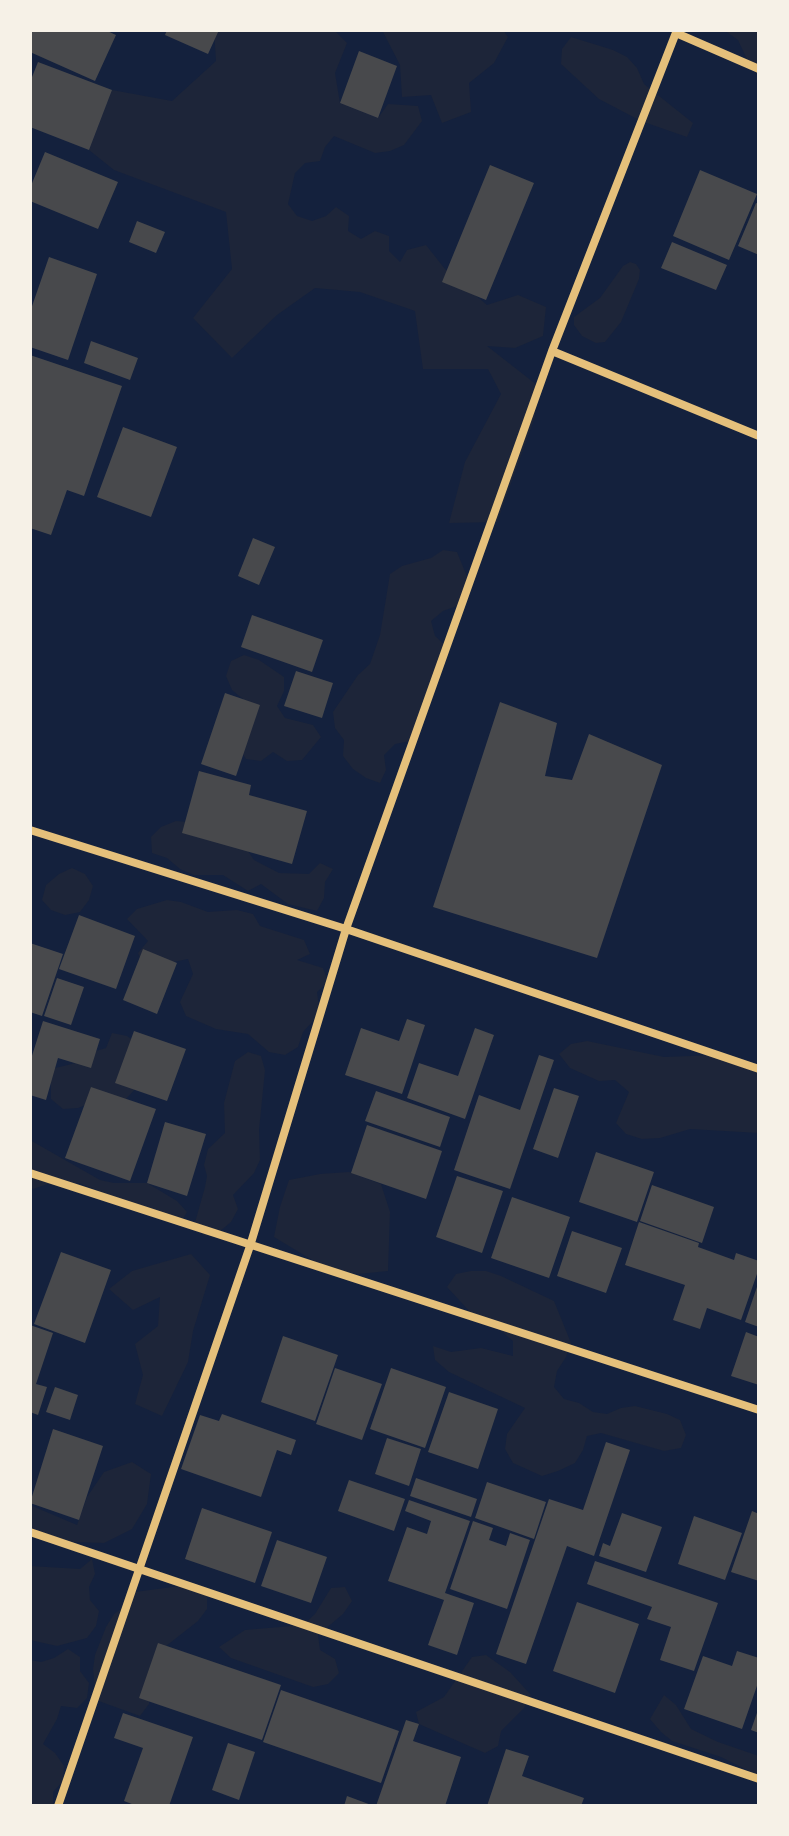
<!DOCTYPE html>
<html>
<head>
<meta charset="utf-8">
<style>
  body { margin:0 }
  #map { position:relative; width:789px; height:1836px; overflow:hidden; background:#14213d; font-family:"Fira Sans Condensed",sans-serif }
  canvas { display:block }
  .frame { position:absolute; inset:0; border:32px solid #f6f1e7; pointer-events:none }
</style>
</head>
<body>
<div id="map">
<canvas width="789" height="1836"></canvas>
<div class="frame"></div>
</div>
<script>
const g = document.querySelector('canvas').getContext('2d');
g.lineJoin = 'round';
function fillPath(path, color) {
  g.fillStyle = color;
  g.fill(path, 'evenodd');
}
function toPath(rows) {
  const path = new Path2D();
  for (const r of rows) {
    path.moveTo(r[0], r[1]);
    for (let i = 2; i < r.length; i += 2) path.lineTo(r[i], r[i + 1]);
  }
  return path;
}
function stroke(path, color, width, dash) {
  g.strokeStyle = color;
  g.lineWidth = width;
  g.lineCap = dash ? 'butt' : 'round';
  g.setLineDash(dash || []);
  g.stroke(path);
}
const green = toPath([
  [214,30,334,30,347,43,335,73,340,103,378,118,388,104,418,106,422,121,404,145,390,151,375,153,334,136,325,147,320,161,305,163,295,173,288,204,297,216,312,221,326,216,336,207,349,216,348,231,361,239,375,231,389,236,389,251,400,262,407,250,426,245,445,269,487,305,518,295,546,307,543,336,515,348,487,346,537,385,535,417,497,522,449,523,465,462,501,394,488,369,423,369,415,311,360,292,315,288,277,315,232,358,193,318,232,269,226,212,114,170,89,150,112,90,172,101,216,61],
  [382,30,503,30,508,37,494,63,469,83,471,112,442,123,431,95,402,97,400,65],
  [724,30,759,30,759,76,751,68,738,40],
  [571,37,613,50,627,57,637,68,644,84,693,123,687,137,641,121,599,99,561,64,562,49],
  [630,262,636,264,640,270,639,279,621,322,605,342,596,343,582,336,574,325,574,317,600,298,623,266],
  [443,550,457,552,468,579,457,606,443,611,431,621,435,636,447,647,431,702,410,741,395,744,384,755,386,770,380,783,366,778,353,769,343,756,344,740,335,728,333,712,358,675,370,664,380,635,390,574,402,566,431,558],
  [244,655,259,660,284,677,284,691,277,706,285,718,313,725,321,737,302,760,287,761,273,752,261,761,246,759,239,748,244,700,232,690,226,676,231,661],
  [176,821,199,823,246,848,254,860,279,873,309,874,320,863,333,869,325,882,324,898,317,911,288,904,261,884,248,891,223,875,194,875,180,869,167,858,152,853,151,837,161,827],
  [72,868,85,874,93,886,89,900,80,912,65,915,51,910,42,900,46,885,59,874],
  [167,900,181,902,208,912,237,910,253,914,260,926,304,940,310,954,297,960,323,968,328,982,317,992,319,1007,314,1020,303,1032,298,1047,285,1055,269,1052,248,1034,216,1029,186,1016,180,1002,193,974,188,959,144,968,138,953,148,941,127,919,137,909],
  [112,1033,127,1036,140,1045,136,1088,126,1099,93,1102,78,1108,63,1109,51,1099,51,1069,80,1062,92,1052,106,1048],
  [587,1041,664,1057,717,1055,759,1072,759,1133,690,1129,660,1138,642,1139,626,1134,616,1123,629,1092,615,1080,599,1081,570,1068,559,1054,571,1044],
  [248,1052,261,1056,265,1070,259,1130,260,1160,254,1173,233,1195,238,1209,231,1222,219,1232,205,1236,194,1226,205,1187,207,1176,204,1165,208,1149,225,1133,224,1103,235,1061],
  [30,1140,100,1180,114,1183,147,1183,177,1201,187,1212,180,1224,79,1183,64,1187,48,1184,33,1189,30,1187],
  [349,1172,381,1184,390,1212,388,1271,358,1274,327,1269,274,1237,280,1207,289,1180,320,1174],
  [191,1254,210,1275,193,1331,188,1362,162,1416,135,1404,143,1375,135,1344,158,1326,160,1297,133,1310,109,1289,132,1271],
  [471,1271,486,1271,501,1276,554,1301,571,1343,566,1357,557,1371,554,1387,564,1399,579,1403,593,1412,607,1414,621,1408,635,1406,667,1414,680,1420,686,1435,681,1448,664,1451,601,1433,587,1436,583,1450,575,1463,558,1471,542,1476,513,1463,505,1449,507,1434,525,1408,449,1372,435,1360,433,1346,451,1352,481,1348,513,1356,513,1341,501,1331,472,1314,447,1287,456,1274],
  [132,1462,151,1474,147,1504,132,1529,104,1543,73,1542,42,1534,30,1527,30,1505,77,1525,87,1497,104,1472],
  [92,1559,95,1574,89,1587,90,1600,99,1611,96,1626,87,1638,57,1646,30,1640,30,1566,80,1569],
  [180,1586,207,1593,207,1609,198,1621,161,1650,151,1675,149,1704,140,1716,96,1700,93,1669,95,1655,106,1627,114,1614,127,1605,135,1592],
  [345,1587,352,1601,343,1614,318,1635,320,1650,335,1659,339,1673,328,1684,313,1687,231,1658,219,1647,245,1630,303,1625,315,1614,331,1588],
  [68,1649,80,1657,80,1671,89,1683,87,1698,77,1708,61,1706,57,1719,43,1744,55,1753,64,1766,63,1781,53,1792,53,1806,30,1806,30,1660,41,1662,54,1658],
  [486,1655,510,1672,531,1695,524,1708,501,1731,498,1746,485,1753,419,1724,416,1712,444,1697,472,1657],
  [664,1695,676,1705,691,1729,718,1742,759,1756,759,1776,721,1757,672,1741,661,1732,650,1719]
]);
const building = toPath([
  [30,30,105,30,116,35,95,81,30,52],
  [167,30,219,30,208,54,165,35],
  [359,51,397,66,378,118,340,103],
  [38,62,112,90,89,150,30,127,30,82],
  [45,152,118,182,98,229,30,201,30,188],
  [490,165,534,183,486,300,442,282],
  [700,170,757,194,729,260,673,236],
  [756,203,759,204,759,255,738,246],
  [137,221,165,232,156,253,129,242],
  [672,242,727,265,716,290,661,268],
  [49,257,97,274,68,360,30,347,30,312],
  [91,341,138,358,130,380,84,363],
  [30,355,122,386,84,496,67,490,51,535,30,528],
  [123,427,177,447,151,517,97,497],
  [253,538,275,547,259,585,238,576],
  [252,615,323,640,312,672,241,647],
  [296,671,333,683,322,718,284,706],
  [225,693,260,705,236,776,201,764],
  [500,702,557,723,545,776,572,780,589,734,662,765,597,958,433,907],
  [199,771,251,785,249,795,307,811,292,864,182,833],
  [79,915,135,936,116,989,59,969],
  [30,943,63,954,42,1016,30,1012,32,998,30,997],
  [143,949,177,963,157,1014,123,1000],
  [57,978,84,987,71,1025,44,1016],
  [407,1019,425,1025,402,1094,345,1075,361,1028,399,1041],
  [43,1021,100,1039,91,1068,58,1058,46,1100,30,1095,30,1062],
  [475,1028,494,1035,465,1119,407,1098,419,1063,458,1076],
  [134,1031,186,1049,167,1101,115,1083],
  [539,1055,554,1060,510,1189,454,1170,479,1095,520,1110],
  [91,1087,156,1109,130,1181,65,1158],
  [554,1088,579,1096,558,1158,533,1149],
  [376,1091,450,1117,440,1147,365,1121],
  [165,1122,206,1134,187,1196,147,1183],
  [367,1125,442,1151,426,1199,351,1173],
  [596,1152,654,1172,637,1222,579,1202],
  [457,1176,503,1191,482,1253,436,1237],
  [652,1185,714,1207,702,1243,640,1221],
  [512,1197,570,1217,549,1278,491,1258],
  [639,1222,699,1243,698,1247,734,1260,736,1253,759,1261,759,1268,741,1320,707,1308,700,1329,673,1320,685,1285,625,1265],
  [572,1231,622,1248,606,1293,557,1276],
  [61,1252,111,1270,85,1343,34,1324],
  [759,1281,759,1327,745,1322],
  [30,1325,53,1333,36,1384,47,1387,38,1415,30,1412],
  [746,1332,759,1337,759,1385,731,1376],
  [283,1336,338,1355,315,1421,261,1402],
  [335,1368,382,1384,362,1440,316,1424],
  [391,1368,446,1387,425,1448,370,1429],
  [55,1387,78,1395,70,1420,46,1412],
  [449,1392,498,1409,478,1469,428,1452],
  [222,1414,296,1440,291,1455,277,1450,261,1497,181,1469,200,1415,219,1421],
  [53,1429,103,1446,79,1520,30,1503],
  [387,1438,421,1449,409,1486,375,1474],
  [606,1442,630,1450,594,1556,567,1546,526,1664,496,1654,549,1499,583,1510],
  [416,1478,477,1499,471,1517,410,1496],
  [349,1480,405,1499,394,1531,338,1511],
  [487,1482,546,1502,534,1539,475,1518],
  [409,1500,470,1521,445,1593,474,1603,457,1655,428,1645,444,1600,388,1581,407,1527,427,1534,431,1521,405,1511],
  [202,1508,272,1532,255,1583,185,1559],
  [752,1511,759,1514,759,1581,731,1572],
  [622,1513,662,1527,646,1572,599,1556,603,1543,610,1546],
  [694,1516,742,1533,725,1580,678,1564],
  [473,1521,493,1528,489,1540,506,1546,510,1533,530,1540,507,1609,450,1589],
  [277,1540,327,1557,311,1603,261,1586],
  [595,1561,718,1603,694,1671,660,1660,671,1627,647,1619,652,1607,587,1584],
  [577,1602,639,1624,615,1693,553,1671],
  [158,1643,281,1685,262,1740,139,1698],
  [737,1651,759,1658,759,1680,742,1729,684,1709,703,1656,732,1666],
  [281,1690,399,1731,381,1783,263,1742],
  [759,1707,759,1733,751,1730],
  [123,1713,193,1737,169,1806,137,1806,124,1801,143,1748,114,1738],
  [406,1720,419,1724,413,1741,461,1757,445,1806,376,1806],
  [228,1743,255,1752,239,1800,212,1790],
  [506,1749,529,1756,522,1776,584,1798,581,1806,487,1806],
  [347,1796,374,1806,344,1806]
]);
const minor = toPath([
  [676,33,759,69],
  [552,351,759,436],
  [30,830,346,929,759,1069],
  [30,1173,759,1410],
  [30,1532,759,1779],
  [58,1806,250,1246,346,929,552,351,677,30]
]);
fillPath(green, '#1d2539');
fillPath(building, '#48494c');
stroke(minor, '#e5c07b', 8);
</script>
</body>
</html>
